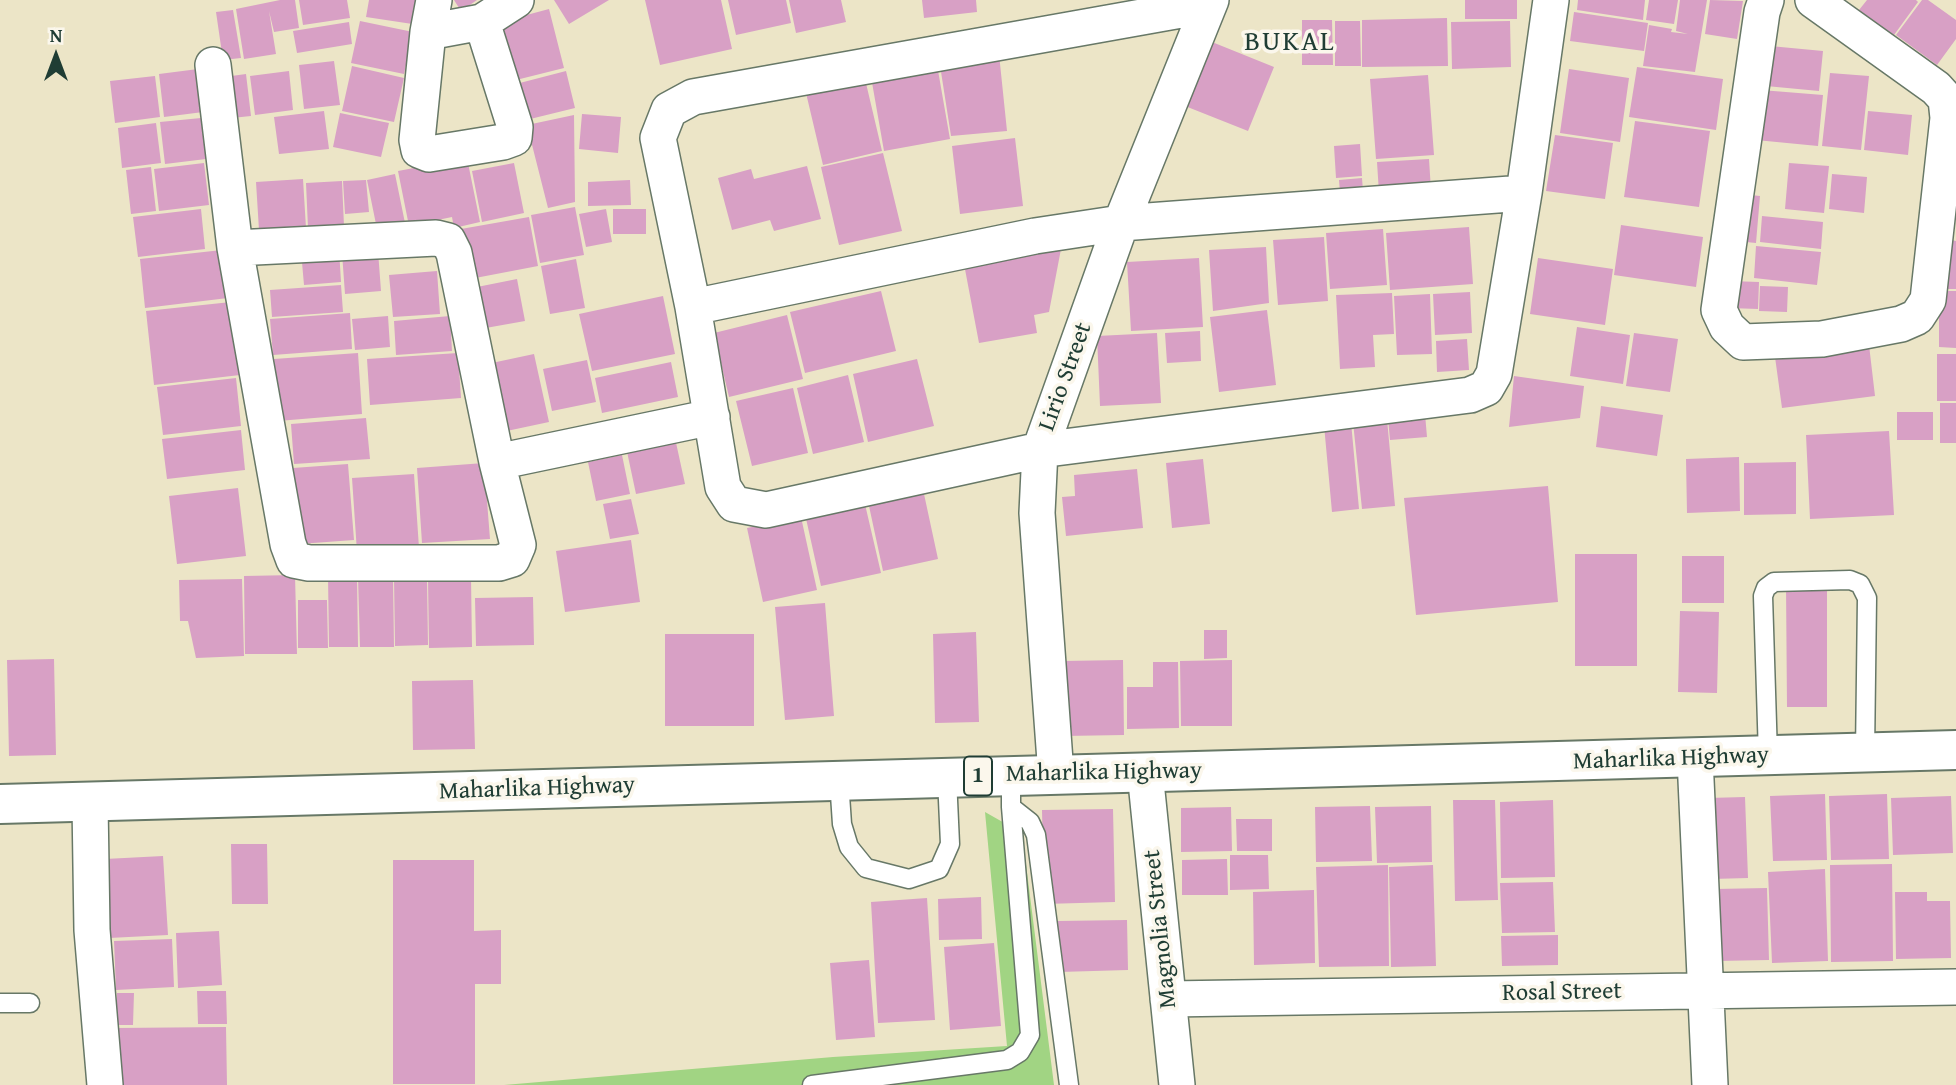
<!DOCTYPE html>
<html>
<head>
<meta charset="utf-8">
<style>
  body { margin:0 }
  #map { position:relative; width:1956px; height:1085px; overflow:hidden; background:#ece5c7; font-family:"Gentium Book Plus",serif }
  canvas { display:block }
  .north { position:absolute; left:21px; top:21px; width:70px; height:70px; -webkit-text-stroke:5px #fbf7ec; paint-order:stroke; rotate:0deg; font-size:19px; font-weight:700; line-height:28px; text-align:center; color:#1f3d34 }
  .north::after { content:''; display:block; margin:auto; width:24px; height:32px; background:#1f3d34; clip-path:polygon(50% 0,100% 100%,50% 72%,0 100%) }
</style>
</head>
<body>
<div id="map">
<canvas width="1956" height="1085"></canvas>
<div class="north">N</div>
</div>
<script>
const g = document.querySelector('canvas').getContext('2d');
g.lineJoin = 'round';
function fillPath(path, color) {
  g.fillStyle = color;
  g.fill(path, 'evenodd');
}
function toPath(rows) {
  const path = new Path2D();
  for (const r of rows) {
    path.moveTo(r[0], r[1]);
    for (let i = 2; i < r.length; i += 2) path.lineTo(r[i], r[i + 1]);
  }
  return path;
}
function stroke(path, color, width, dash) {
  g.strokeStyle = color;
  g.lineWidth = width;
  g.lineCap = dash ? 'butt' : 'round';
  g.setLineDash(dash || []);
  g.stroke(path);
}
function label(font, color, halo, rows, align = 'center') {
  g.font = font + ' "Gentium Book Plus",serif';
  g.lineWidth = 7;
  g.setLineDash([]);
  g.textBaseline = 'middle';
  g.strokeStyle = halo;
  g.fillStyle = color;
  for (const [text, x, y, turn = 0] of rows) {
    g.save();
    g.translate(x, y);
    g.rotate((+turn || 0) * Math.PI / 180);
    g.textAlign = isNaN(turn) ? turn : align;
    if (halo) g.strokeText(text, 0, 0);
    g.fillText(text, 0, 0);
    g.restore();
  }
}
const green = toPath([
  [985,812,1022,833,1054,1085,504,1085,833,1057,1007,1046]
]);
const building = toPath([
  [280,0,295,0,299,28,274,32,269,11,276,54,244,59,236,9],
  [299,0,347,0,350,18,303,25],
  [369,0,422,0,419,25,366,17],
  [454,0,477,0,461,11],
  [554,0,609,0,569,24],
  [645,0,721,0,732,49,660,65],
  [728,0,786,0,791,23,736,35],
  [789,0,841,0,846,22,796,33],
  [922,0,976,0,977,12,924,18],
  [1465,0,1517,0,1517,19,1465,19],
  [1578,0,1645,0,1643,20,1577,10],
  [1649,0,1678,0,1674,24,1646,20],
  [1680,0,1707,0,1695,72,1643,66,1649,25,1672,29,1671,32,1688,34,1676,31],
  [1710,0,1743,1,1737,39,1705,34],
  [1867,0,1916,0,1918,2,1894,35,1859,10],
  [1922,0,1928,0,1956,20,1956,39,1937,65,1896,35],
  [549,9,564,68,508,82,493,24],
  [233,10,241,58,223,60,216,12],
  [1574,12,1648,23,1644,51,1570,41],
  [1447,18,1448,66,1362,67,1362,20],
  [1302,20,1332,20,1333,65,1302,65],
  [360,21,413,32,404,74,351,63],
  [1335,21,1360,21,1361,66,1335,66],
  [1510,21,1511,67,1452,69,1451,22],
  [349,22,352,44,297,53,293,31],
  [1212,42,1274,67,1248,131,1185,106],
  [1770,46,1823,51,1819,91,1766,86],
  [999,54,1007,131,951,136,939,59],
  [936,59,950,139,884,151,870,71],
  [334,61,340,105,304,109,299,65],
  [352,66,404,78,394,122,342,111],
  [1637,67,1723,79,1716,130,1629,117],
  [206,68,211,111,164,117,159,74],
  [1569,69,1629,78,1620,142,1560,133],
  [289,71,293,110,255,115,250,76],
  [566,71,575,108,522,121,512,85],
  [1830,73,1869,76,1861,150,1822,146],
  [246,74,251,116,222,119,217,78],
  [1428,75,1434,155,1376,159,1370,79],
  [155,76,160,117,115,123,110,81],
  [865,79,882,151,823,165,806,93],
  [1761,90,1823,95,1818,146,1756,140],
  [324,111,329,149,279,154,274,117],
  [1868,111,1912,115,1908,155,1864,150],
  [340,113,389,123,381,157,333,147],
  [582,114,621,117,618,153,579,149],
  [574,115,575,202,548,208,527,125],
  [201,118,206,159,165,164,160,122],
  [1635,121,1710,131,1699,207,1624,197],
  [156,123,161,163,122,168,118,128],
  [1555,135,1613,143,1605,199,1546,191],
  [1015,138,1023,206,960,214,952,146],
  [1360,144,1362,176,1336,178,1334,146],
  [883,153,902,231,839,245,821,167],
  [467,158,480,222,454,228,452,217,409,226,398,171],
  [1429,159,1431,190,1379,193,1377,162],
  [204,163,209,205,159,211,154,169],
  [514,163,524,213,482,222,472,171],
  [1789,163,1829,166,1824,213,1785,209],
  [807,166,821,219,774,231,770,220,732,230,718,178,751,169,754,179],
  [151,167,156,211,131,214,126,170],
  [395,174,405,223,377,229,367,180],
  [1832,174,1867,177,1864,213,1829,209],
  [1362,178,1363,191,1340,193,1339,180],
  [303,179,306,228,259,230,256,182],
  [366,180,369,212,345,214,343,181],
  [630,180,631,205,588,206,588,182],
  [342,181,344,226,308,228,306,183],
  [1741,194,1760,196,1756,243,1736,241],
  [575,207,584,255,540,263,531,215],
  [201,209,205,249,138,257,133,217],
  [606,209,612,242,586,247,579,214],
  [613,209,646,209,646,234,613,234],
  [1762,216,1823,222,1821,249,1760,242],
  [529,217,538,266,470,279,461,229],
  [1621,225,1703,237,1696,287,1614,275],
  [1469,227,1473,284,1390,290,1386,233],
  [1383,229,1387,285,1330,289,1326,233],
  [1324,237,1328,301,1278,305,1273,240],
  [1942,238,1956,241,1956,289,1941,289],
  [1756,246,1821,252,1817,285,1754,278],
  [1266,247,1269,303,1213,311,1209,250],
  [339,249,341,282,304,285,301,251],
  [1061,249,1049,312,1034,315,1037,333,979,343,964,264],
  [222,250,228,298,145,308,140,259],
  [378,251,381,291,345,294,342,253],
  [1199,258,1203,327,1131,331,1127,262],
  [1538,258,1613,269,1605,325,1530,314],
  [576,259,585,308,550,314,541,266],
  [437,271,440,314,393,317,389,275],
  [517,279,525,321,480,329,472,288],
  [1730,281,1759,282,1758,309,1729,308],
  [341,285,343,312,272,317,270,290],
  [1760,286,1788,287,1787,312,1759,311],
  [881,291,896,351,805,373,790,312],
  [1939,291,1956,291,1956,348,1939,347],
  [1470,292,1472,333,1435,335,1433,294],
  [1392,293,1394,334,1373,335,1375,367,1340,369,1336,295],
  [1430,294,1432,354,1397,355,1394,296],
  [663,296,675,354,592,371,579,314],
  [231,302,240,375,154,385,146,311],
  [1267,310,1276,385,1219,392,1210,317],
  [350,313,352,349,273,355,270,319],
  [787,315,803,379,729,397,714,333],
  [388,316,390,347,355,350,352,319],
  [450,316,452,351,396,355,394,321],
  [1577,327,1630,335,1623,384,1570,376],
  [1200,331,1201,361,1167,363,1165,333],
  [1157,333,1161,403,1100,406,1097,336],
  [1634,333,1678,339,1670,392,1626,386],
  [1467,339,1469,370,1437,372,1436,341],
  [1869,345,1875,396,1782,408,1775,357],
  [358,353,362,414,278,421,274,359],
  [458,353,461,398,370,405,367,359],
  [534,354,549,422,502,432,487,364],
  [1937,354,1956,354,1956,401,1937,401],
  [917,359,934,426,868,442,853,374],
  [587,360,596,402,552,411,543,369],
  [671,362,678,397,602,413,595,378],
  [848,375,864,442,813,454,797,388],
  [1514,376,1584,386,1580,418,1509,427],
  [236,378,241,426,163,435,157,387],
  [793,388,808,453,752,466,736,401],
  [1940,403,1956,403,1956,443,1940,443],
  [1601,406,1663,415,1657,456,1596,447],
  [1897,412,1933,412,1933,440,1897,440],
  [1425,414,1427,437,1390,440,1388,418],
  [366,418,370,459,294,464,291,424],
  [1387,419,1395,506,1362,509,1353,422],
  [1351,422,1359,509,1332,512,1324,425],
  [241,430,245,470,167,479,162,439],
  [1889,431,1894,515,1810,519,1806,435],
  [675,438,685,484,636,494,626,447],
  [622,455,630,494,596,501,588,462],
  [1739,457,1740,511,1687,513,1686,459],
  [1203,459,1210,524,1172,528,1166,463],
  [1796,462,1796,514,1744,515,1744,463],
  [484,463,490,539,422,543,417,468],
  [348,464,354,540,299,544,293,468],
  [1137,469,1143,528,1066,536,1062,497,1075,496,1074,475],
  [414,474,419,548,357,552,352,478],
  [1548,486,1558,602,1416,615,1404,498],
  [238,488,246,556,177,564,169,496],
  [924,494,938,559,883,571,869,506],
  [631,499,639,534,610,539,603,504],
  [864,500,881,573,821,586,805,514],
  [801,517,817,590,763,602,747,528],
  [631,540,640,602,565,612,556,551],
  [1575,554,1637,554,1637,666,1575,666],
  [1682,556,1724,556,1724,603,1682,603],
  [295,575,297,654,245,654,244,576],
  [328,575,357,575,358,647,329,647],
  [393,576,394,647,360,647,358,577],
  [427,577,428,645,395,646,394,578],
  [471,577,472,647,429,648,428,578],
  [242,579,244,656,196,658,188,621,180,621,179,580],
  [1827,584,1827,707,1787,707,1786,585],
  [533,597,534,645,476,646,475,598],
  [298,600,327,600,328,648,298,648],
  [825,603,834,716,785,720,775,607],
  [1680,611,1719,612,1717,693,1678,692],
  [1204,630,1227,630,1227,658,1204,659],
  [976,632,979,722,935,723,933,634],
  [665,634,754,634,754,726,665,726],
  [54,659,56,755,9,756,7,660],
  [1123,660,1124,735,1064,736,1063,661],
  [1232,660,1232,726,1181,726,1180,661],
  [1153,662,1178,662,1179,728,1127,729,1127,687,1153,687],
  [473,680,475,749,413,750,412,681],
  [1825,794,1827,860,1773,861,1770,796],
  [1887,794,1889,859,1831,860,1829,796],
  [1951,796,1953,853,1893,855,1891,798],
  [1745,797,1748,878,1712,879,1708,798],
  [1453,800,1495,800,1498,900,1455,901],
  [1553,800,1555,877,1501,878,1500,802],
  [1370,806,1372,861,1316,862,1315,807],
  [1431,806,1432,862,1377,863,1375,807],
  [1231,807,1232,851,1181,852,1181,808],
  [1113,809,1115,902,1044,904,1042,810],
  [1236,819,1272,819,1272,851,1237,851],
  [231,844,267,844,268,904,232,904],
  [1230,855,1268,855,1269,889,1230,890],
  [163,856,168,935,109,938,105,859],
  [1227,859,1228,895,1182,895,1182,860],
  [393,860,474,860,474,931,501,930,501,984,475,984,475,1084,393,1084],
  [1892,864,1893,961,1831,962,1830,865],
  [1388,865,1389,966,1319,967,1316,867],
  [1433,865,1436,966,1391,967,1389,867],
  [1825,869,1828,961,1772,963,1768,872],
  [1553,882,1555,932,1502,933,1500,883],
  [1767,888,1769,960,1717,961,1715,889],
  [1314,890,1315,963,1254,965,1253,892],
  [1895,892,1927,892,1927,901,1950,901,1951,958,1896,959],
  [981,897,982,939,939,940,938,899],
  [927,898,935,1020,878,1023,871,902],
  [1127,920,1128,970,1059,972,1058,921],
  [219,931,222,985,178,988,176,933],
  [1558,935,1558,965,1502,966,1501,936],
  [172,939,174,987,116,990,114,941],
  [994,943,1001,1026,950,1030,944,947],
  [869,960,875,1037,836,1040,830,963],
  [197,991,226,991,227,1024,198,1024],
  [117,993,134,993,133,1025,116,1025],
  [226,1027,227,1085,117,1085,116,1028]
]);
const lane = toPath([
  [1768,756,1763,596,1766,588,1774,582,1850,580,1860,584,1867,598,1865,753],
  [839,780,842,824,849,847,866,868,909,879,939,869,950,844,947,778],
  [1011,807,1030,822,1036,835,1069,1085],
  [0,1003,30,1003],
  [812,1085,1007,1060,1020,1052,1030,1035,1011,807,1011,775]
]);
const street = toPath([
  [434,0,428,32,417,140,419,150,429,154,503,142,514,138,515,127,482,22],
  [1766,0,1762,12,1719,310,1727,327,1743,342,1822,339,1901,324,1917,317,1928,300,1948,118,1946,99,1936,88,1813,0],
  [1209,5,693,97,669,110,658,138,693,307,723,487,734,504,766,510,1040,450,1470,395,1486,388,1494,374,1524,193,1551,0],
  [428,32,482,22,516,0],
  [213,65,235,248,288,544,294,560,309,563,499,563,512,559,518,545,497,462,454,253,448,241,436,238,235,248],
  [693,307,1035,236,1121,223,1524,193],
  [497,462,712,417],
  [1695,758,1710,1085],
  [1145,772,1177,1085],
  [1056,775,1037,513,1040,450,1121,223,1211,0],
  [90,803,92,930,105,1085],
  [1168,999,1956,987]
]);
const primary = toPath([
  [0,804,1956,750]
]);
const shields = [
  [978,776,28]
];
const shieldNames = [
  ["1",978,776]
];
const streetNames = [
  ["Lirio Street",1066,377,-70],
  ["Maharlika Highway",1671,759,-2],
  ["Maharlika Highway",1104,773,-1],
  ["Maharlika Highway",537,789,-2],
  ["Magnolia Street",1161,929,-96],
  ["Rosal Street",1562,993,-1]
];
const quarterNames = [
  ["BUKAL",1290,43]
];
fillPath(green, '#a1d483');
fillPath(building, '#d8a0c5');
stroke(lane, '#677867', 21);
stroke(street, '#677867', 38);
stroke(primary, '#677867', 42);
stroke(lane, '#fff', 18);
stroke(street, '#fff', 35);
stroke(primary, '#fff', 38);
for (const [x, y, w] of shields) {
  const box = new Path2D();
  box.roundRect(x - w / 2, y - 19.5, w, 39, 5);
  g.fillStyle = '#fbf7ec';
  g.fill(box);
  stroke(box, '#1f3d34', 2);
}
label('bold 23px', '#1f3d34', null, shieldNames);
label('24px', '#1f3d34', '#fbf7ec', streetNames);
g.letterSpacing = '2px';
label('28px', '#1f3d34', '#fbf7ec', quarterNames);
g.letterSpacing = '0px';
</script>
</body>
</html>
